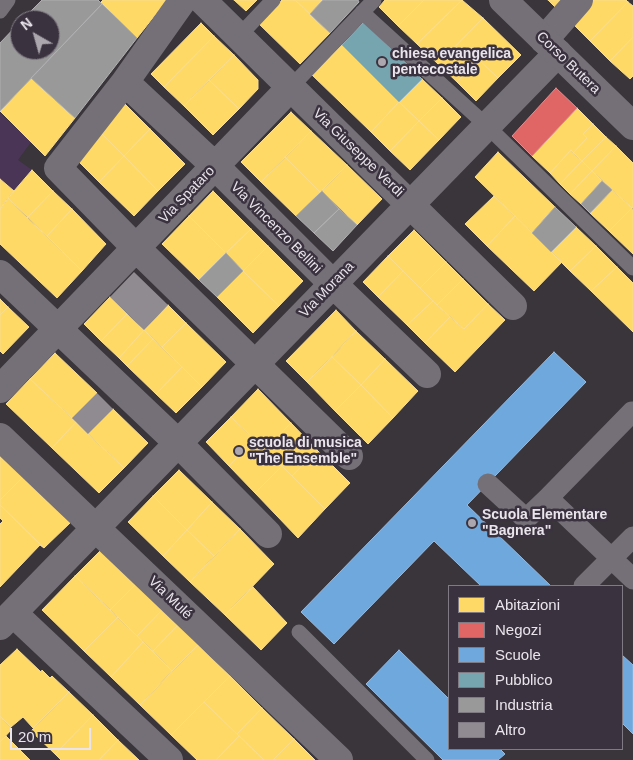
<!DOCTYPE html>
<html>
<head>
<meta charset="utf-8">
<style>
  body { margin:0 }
  #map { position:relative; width:633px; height:760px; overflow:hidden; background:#39353b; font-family:Arial,sans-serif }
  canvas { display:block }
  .legend { position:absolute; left:448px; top:585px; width:175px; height:165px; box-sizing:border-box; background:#3a323e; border:1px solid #807a84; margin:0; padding:6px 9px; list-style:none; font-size:15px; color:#eae5ec }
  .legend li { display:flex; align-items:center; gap:10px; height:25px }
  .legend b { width:25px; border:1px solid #807a84 }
  .north { position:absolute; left:10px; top:10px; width:50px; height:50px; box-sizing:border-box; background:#3a323e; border:1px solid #807a84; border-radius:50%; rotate:322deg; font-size:14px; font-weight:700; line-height:20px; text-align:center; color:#eae5ec }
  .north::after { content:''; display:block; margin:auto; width:18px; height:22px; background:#aca7ae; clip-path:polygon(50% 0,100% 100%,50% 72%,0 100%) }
  .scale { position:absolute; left:10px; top:728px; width:81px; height:22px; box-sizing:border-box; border:2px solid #eae5ec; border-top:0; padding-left:6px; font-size:15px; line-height:18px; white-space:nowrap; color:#eae5ec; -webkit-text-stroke:4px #3a323e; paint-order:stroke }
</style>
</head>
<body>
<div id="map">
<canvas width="633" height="760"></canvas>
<ul class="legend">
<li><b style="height:14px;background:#ffd966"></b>Abitazioni</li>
<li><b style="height:14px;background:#e06666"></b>Negozi</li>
<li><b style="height:14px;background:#6fa8dc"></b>Scuole</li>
<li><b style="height:14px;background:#76a5af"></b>Pubblico</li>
<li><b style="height:14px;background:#999"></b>Industria</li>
<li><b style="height:14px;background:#8f8b90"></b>Altro</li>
</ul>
<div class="north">N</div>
<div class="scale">20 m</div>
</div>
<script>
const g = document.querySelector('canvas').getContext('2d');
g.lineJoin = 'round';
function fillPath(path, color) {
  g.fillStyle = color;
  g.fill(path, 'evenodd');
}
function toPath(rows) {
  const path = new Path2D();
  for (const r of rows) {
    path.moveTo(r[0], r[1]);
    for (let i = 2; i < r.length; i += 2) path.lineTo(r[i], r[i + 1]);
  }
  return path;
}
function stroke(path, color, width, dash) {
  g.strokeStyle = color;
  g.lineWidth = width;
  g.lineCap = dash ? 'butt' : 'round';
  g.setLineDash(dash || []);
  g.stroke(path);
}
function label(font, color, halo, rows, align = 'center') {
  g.font = font + ' Arial,sans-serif';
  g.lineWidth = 5;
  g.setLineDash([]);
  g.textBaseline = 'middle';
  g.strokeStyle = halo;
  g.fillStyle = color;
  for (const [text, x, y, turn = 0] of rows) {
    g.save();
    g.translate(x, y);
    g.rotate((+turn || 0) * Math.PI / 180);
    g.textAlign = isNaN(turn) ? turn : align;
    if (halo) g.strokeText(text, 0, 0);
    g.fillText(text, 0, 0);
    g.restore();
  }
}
const green = toPath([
  [0,113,31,142,18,160,32,170,14,191,0,179]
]);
const homes = toPath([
  [103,0,167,0,137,38,101,2,103,0],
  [234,0,257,0,246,11,234,0],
  [282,0,295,0,330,33,300,64,259,24,282,0],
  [295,0,323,0,310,14,295,0],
  [385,0,424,0,398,26,379,7,385,0],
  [424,0,462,0,417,44,398,26,424,0],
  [462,0,483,18,438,64,417,44,462,0],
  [548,0,565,0,556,8,548,0],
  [590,0,626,0,628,2,590,41,571,22,590,0],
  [628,2,633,6,633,37,610,61,590,41,628,2],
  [483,18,521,55,498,78,478,59,457,82,438,64,483,18],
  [201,23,214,36,164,87,151,74,201,23],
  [214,36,234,55,184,106,164,87,214,36],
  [633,37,633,76,630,79,610,61,633,37],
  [342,45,399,102,371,132,312,75,342,45],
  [234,55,258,80,258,89,239,109,209,80,234,55],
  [478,59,498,78,476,101,457,82,478,59],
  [31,78,75,118,45,156,0,111,31,78],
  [422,79,442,98,419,121,399,102,422,79],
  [209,80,239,109,213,135,184,106,209,80],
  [442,98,461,117,439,140,419,121,442,98],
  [123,102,150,129,124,156,97,129,123,102],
  [399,102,419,121,390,151,371,132,399,102],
  [577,108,593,124,583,134,587,138,573,153,571,150,550,173,532,156,577,108],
  [291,112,311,131,261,182,241,162,291,112],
  [419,121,439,140,410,170,390,151,419,121],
  [593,124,606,137,582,161,573,153,587,138,583,134,593,124],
  [97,129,124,156,99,182,72,155,97,129],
  [150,129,185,164,158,191,124,156,150,129],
  [311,131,347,165,320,192,285,157,311,131],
  [606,137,616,146,592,171,582,161,606,137],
  [616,146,633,163,633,207,632,208,592,171,616,146],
  [571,150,582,161,560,184,550,173,571,150],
  [498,152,555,207,532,233,475,177,498,152],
  [124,156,158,191,134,216,99,182,124,156],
  [285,157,320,192,296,216,261,182,285,157],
  [582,161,592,171,570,194,560,184,582,161],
  [347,165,382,199,357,225,322,191,347,165],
  [32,170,53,191,27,218,8,198,32,170],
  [592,171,602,181,581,204,570,194,592,171],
  [0,179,14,191,0,209,0,179],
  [612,190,632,208,609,231,590,213,612,190],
  [53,191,72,209,47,236,27,218,53,191],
  [213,191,251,229,226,253,189,216,213,191],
  [494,196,515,216,487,246,465,224,494,196],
  [8,198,82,271,57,298,0,244,0,209,8,198],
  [632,208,633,210,633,254,609,231,632,208],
  [72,209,106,244,82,271,47,236,72,209],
  [189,216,226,253,199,280,162,244,189,216],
  [515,216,562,262,534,291,487,246,515,216],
  [576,227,596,246,570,271,551,252,576,227],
  [251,229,268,246,243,271,226,253,251,229],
  [414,230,446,262,420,288,388,256,414,230],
  [268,246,303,281,279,306,243,271,268,246],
  [596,246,617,267,591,291,570,271,596,246],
  [388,256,403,271,378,297,363,282,388,256],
  [446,262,463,279,437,305,420,288,446,262],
  [617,267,633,283,633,332,591,291,617,267],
  [243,271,279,306,253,333,217,297,243,271],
  [403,271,433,301,407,325,378,297,403,271],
  [463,279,488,304,464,329,437,305,463,279],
  [110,297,127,314,101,341,84,324,110,297],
  [0,299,8,307,0,315,0,299],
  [433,301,450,317,425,343,407,325,433,301],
  [488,304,505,320,455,372,425,343,450,317,464,329,488,304],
  [168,305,186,323,162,347,144,330,168,305],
  [8,307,29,327,3,354,0,351,0,315,8,307],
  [336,310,356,331,307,382,286,361,336,310],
  [127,314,144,330,119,358,101,341,127,314],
  [186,323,226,362,202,387,162,347,186,323],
  [144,330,153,339,127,366,119,358,144,330],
  [356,331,385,359,361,385,332,357,356,331],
  [153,339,182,367,156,394,127,366,153,339],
  [55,353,97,393,72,418,30,379,55,353],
  [332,357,361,385,335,411,307,382,332,357],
  [385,359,418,391,393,418,361,385,385,359],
  [182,367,202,387,176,413,156,394,182,367],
  [30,379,76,422,52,448,6,404,30,379],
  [361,385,393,418,368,444,335,411,361,385],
  [258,389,291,423,265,449,231,417,258,389],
  [113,409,148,443,124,468,88,434,113,409],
  [231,417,254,439,229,466,206,442,231,417],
  [76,422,124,468,99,493,52,448,76,422],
  [291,423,317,450,292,476,265,449,291,423],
  [254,439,282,466,255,493,229,466,254,439],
  [317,450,350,483,325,509,292,476,317,450],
  [0,455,23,477,0,500,0,455],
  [282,466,325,509,298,538,255,493,282,466],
  [179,470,212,502,187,530,153,496,179,470],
  [23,477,70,523,44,548,0,505,0,500,23,477],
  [153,496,187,530,163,556,128,522,153,496],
  [212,502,240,529,214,556,187,530,212,502],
  [0,505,44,548,40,545,0,587,0,524,3,521,0,518,0,505],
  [240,529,274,564,225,615,190,582,240,529],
  [187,530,214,556,190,582,163,556,187,530],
  [101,550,136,584,110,610,75,576,101,550],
  [75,576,118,617,84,651,42,610,75,576],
  [136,584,162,610,137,636,110,610,136,584],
  [253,587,287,623,261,650,225,615,253,587],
  [162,610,178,625,153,651,137,636,162,610],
  [118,617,143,642,111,677,84,651,118,617],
  [178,625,198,645,172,671,153,651,178,625],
  [143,642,172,671,140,705,111,677,143,642],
  [198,645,230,676,171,735,140,705,198,645],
  [17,649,41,672,42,670,50,678,52,676,69,692,33,728,23,717,11,727,0,716,0,665,17,649],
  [230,676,262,708,237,734,204,702,230,676],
  [69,692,93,715,55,754,31,731,69,692],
  [204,702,239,736,216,760,197,760,171,735,204,702],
  [262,708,294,739,273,760,264,760,237,734,262,708],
  [93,715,118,740,99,760,61,760,55,754,93,715],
  [0,716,12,729,0,742,0,716],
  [6,736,30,760,0,760,0,742,6,736],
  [239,736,264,760,216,760,239,736],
  [294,739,315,760,273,760,294,739],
  [118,740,139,760,99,760,118,740]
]);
const shops = toPath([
  [556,88,577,108,532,156,512,136,556,88]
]);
const schools = toPath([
  [554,352,586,382,467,505,551,586,481,586,434,541,334,644,301,612,554,352],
  [399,650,449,699,449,749,500,749,505,754,498,760,443,760,366,684,399,650],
  [622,655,633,665,633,734,622,723,622,655]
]);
const public = toPath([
  [364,22,422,79,399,102,342,45,364,22]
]);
const industry = toPath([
  [42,0,98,0,102,4,0,111,0,43,20,22,20,50,50,50,50,20,22,20,42,0],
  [323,0,358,0,359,2,330,33,310,14,323,0],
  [102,4,137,38,75,118,31,78,102,4],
  [602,181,612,190,590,213,581,204,602,181],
  [322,191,339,209,314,233,296,216,322,191],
  [555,207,576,227,551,252,532,233,555,207],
  [339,209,357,225,333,251,314,233,339,209],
  [226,253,243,271,217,297,199,280,226,253]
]);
const building = toPath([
  [134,272,168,305,144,330,110,297],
  [97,393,113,409,88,434,72,418]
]);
const service = toPath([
  [0,11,8,0],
  [362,12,487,126,633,268],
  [239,36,273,0],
  [290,88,374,0],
  [299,632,427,760]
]);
const pedestrian = toPath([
  [633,414,632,412,548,498,633,579],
  [488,484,526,519,548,498],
  [584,586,633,537]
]);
const minor = toPath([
  [183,0,125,82,58,168,136,248,349,456],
  [202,0,513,306],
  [544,40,579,0],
  [125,82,215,166,333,284,427,374],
  [0,274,178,443,268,534],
  [0,389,290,88],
  [0,437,339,760],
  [13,613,169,760],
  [0,626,558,53]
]);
const tertiary = toPath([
  [503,0,633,126]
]);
const markers = [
  [382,62,5,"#aca7ae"],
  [239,451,5,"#aca7ae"],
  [472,523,5,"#aca7ae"]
];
const poiNames = [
  ["chiesa evangelica",392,54],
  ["pentecostale",392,70],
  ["scuola di musica",249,443],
  ["\"The Ensemble\"",249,459],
  ["Scuola Elementare",482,515],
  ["\"Bagnera\"",482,531]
];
const streetNames = [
  ["Corso Butera",568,63,44],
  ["Via Giuseppe Verdi",358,153,44],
  ["Via Spataro",187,195,-46],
  ["Via Vincenzo Bellini",276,228,45],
  ["Via Morana",327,290,-46],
  ["Via Mulé",170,598,44]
];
fillPath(green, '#4b3557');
fillPath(homes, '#ffd966');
stroke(homes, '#f9dd8e', 1);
fillPath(shops, '#e06666');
stroke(shops, '#e38c8e', 1);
fillPath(schools, '#6fa8dc');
stroke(schools, '#94bae1', 1);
fillPath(public, '#76a5af');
stroke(public, '#99b8c1', 1);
fillPath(industry, '#999');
stroke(industry, '#b1b0b2', 1);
fillPath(building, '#8f8b90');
stroke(service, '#757078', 15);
stroke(pedestrian, '#757078', 21);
stroke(minor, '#757078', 28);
stroke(tertiary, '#757078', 28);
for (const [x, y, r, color] of markers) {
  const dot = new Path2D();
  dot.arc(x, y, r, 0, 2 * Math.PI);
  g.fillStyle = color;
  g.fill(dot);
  stroke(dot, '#3a323e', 2);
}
label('bold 14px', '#eae5ec', '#3a323e', poiNames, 'left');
label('14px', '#eae5ec', '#3a323e', streetNames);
</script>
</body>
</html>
